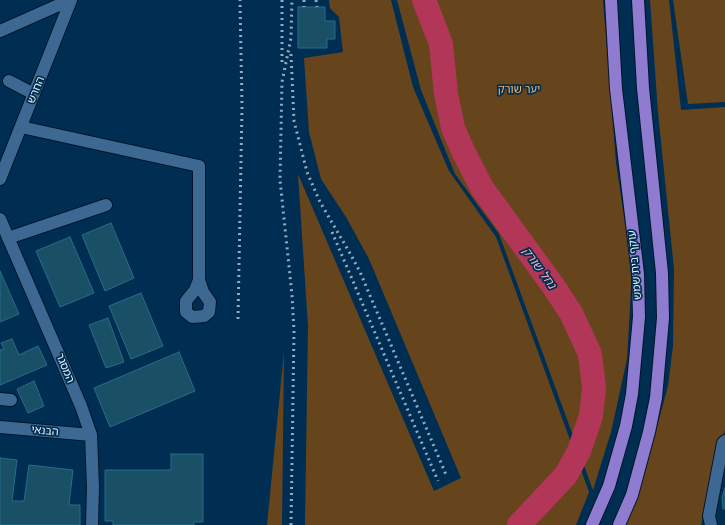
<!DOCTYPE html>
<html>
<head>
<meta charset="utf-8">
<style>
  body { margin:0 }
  canvas { display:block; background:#002e53 }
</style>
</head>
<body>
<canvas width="725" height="525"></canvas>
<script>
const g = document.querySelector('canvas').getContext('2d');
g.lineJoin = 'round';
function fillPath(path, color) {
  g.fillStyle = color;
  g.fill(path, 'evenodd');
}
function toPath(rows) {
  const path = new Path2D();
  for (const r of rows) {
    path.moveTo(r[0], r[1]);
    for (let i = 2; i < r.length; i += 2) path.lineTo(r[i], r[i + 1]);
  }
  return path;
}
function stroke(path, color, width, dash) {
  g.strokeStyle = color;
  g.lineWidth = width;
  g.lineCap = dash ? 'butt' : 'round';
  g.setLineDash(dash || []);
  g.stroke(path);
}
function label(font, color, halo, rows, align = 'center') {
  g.font = font + ' Quicksand,"Noto Sans Hebrew",sans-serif';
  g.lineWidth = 3.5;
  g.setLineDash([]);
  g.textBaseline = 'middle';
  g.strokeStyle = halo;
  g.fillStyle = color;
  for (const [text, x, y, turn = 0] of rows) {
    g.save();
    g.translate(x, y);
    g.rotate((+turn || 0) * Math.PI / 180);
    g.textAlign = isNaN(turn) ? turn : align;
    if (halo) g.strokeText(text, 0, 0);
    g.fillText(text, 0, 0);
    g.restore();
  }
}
const green = toPath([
  [329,0,391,0,413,87,449,171,496,237,589,492,576,525,305,525,308,326,298,174,434,491,461,478,369,259,346,217,321,179,309,132,304,58,343,52,339,17,330,8],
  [397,0,603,0,616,163,632,271,627,359,611,432,593,490,499,234,455,174,421,90],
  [650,0,669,0,681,110,725,107,725,430,701,525,625,525,647,464,668,386,673,346,674,269,658,112],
  [673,0,725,0,725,102,688,104],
  [284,352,282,525,267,525]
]);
const stream = toPath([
  [521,522,528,525]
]);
const river = toPath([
  [424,0,441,44,446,94,453,128,463,151,482,188,554,287,571,313,590,354,594,388,591,416,579,451,566,475,519,525]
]);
const building = toPath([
  [298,7,325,7,325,21,335,21,335,39,327,39,327,48,298,48,298,7],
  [111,223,134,278,105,291,82,235,111,223],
  [70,237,94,293,60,307,36,251,70,237],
  [0,271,19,314,0,322,0,271],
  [141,293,163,346,131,359,109,306,141,293],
  [108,318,124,362,106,368,89,325,108,318],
  [12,339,19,355,38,346,47,365,0,385,0,350,4,349,1,343,12,339],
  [179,352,195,391,110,427,94,388,179,352],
  [34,381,44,406,28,413,17,389,34,381],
  [171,454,203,454,203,522,194,522,194,525,113,525,113,521,105,521,105,470,171,470,171,454],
  [0,458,17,460,12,501,24,501,29,465,73,470,69,505,80,505,80,525,0,525,0,458],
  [725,488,725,509,723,509,722,497,725,488]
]);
const minor = toPath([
  [0,31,70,0],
  [9,81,34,94],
  [21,127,199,166,199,280,203,292,210,302,209,312,204,316,192,317,186,312,186,301,195,290,199,280],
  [0,179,71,0],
  [0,219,81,406,91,435,93,487,92,525],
  [8,238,106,205],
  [0,399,11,400],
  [0,427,91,435],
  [711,525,709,516,723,443,725,441]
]);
const major = toPath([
  [592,525,609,486,626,426,632,394,639,317,638,274,616,89,611,0],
  [619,525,632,495,649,432,656,398,663,318,662,273,643,88,638,0]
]);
const rail = toPath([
  [304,0,304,7],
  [316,0,317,7],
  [291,54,294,121,307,172,320,202,351,255,360,272,447,477],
  [282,62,282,0],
  [332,232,438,481],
  [238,319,242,107,240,0],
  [291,525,294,331,292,295,280,180,282,82,291,38,292,0]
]);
const streetNames = [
  ["החרש",36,90,-68],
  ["עוקף בית שמש",635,265,-95],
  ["המסגר",65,368,67],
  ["הבנאי",45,431,5]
];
const parkNames = [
  ["יער שורק",519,90]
];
const waterNames = [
  ["נחל שורק",539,268,54]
];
fillPath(green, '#66451d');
stroke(stream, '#c26e89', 4);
stroke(river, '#b23658', 24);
fillPath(building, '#195065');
stroke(building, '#256d8a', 1);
stroke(minor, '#01162a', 14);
stroke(major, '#01162a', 14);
stroke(minor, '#3c6892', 12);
stroke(major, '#8f7cd0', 12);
stroke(rail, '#94abbf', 3, [2, 4]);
label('11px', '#e9f2fc', '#002e53', streetNames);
label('11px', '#f6b770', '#002e53', parkNames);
label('italic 12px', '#f2b1bc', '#002e53', waterNames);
</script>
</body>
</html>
